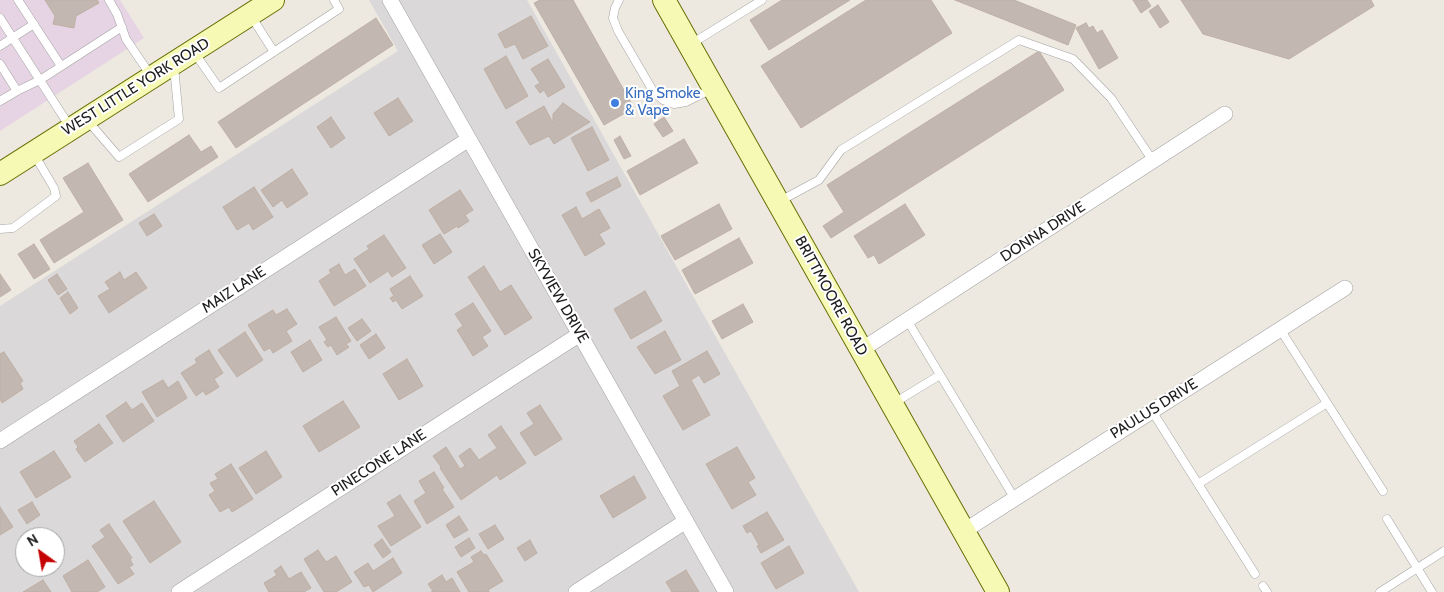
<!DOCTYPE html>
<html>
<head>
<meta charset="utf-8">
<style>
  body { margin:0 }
  #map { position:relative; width:1444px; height:592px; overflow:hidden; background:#ede9e1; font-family:Cabin,sans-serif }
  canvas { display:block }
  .north { position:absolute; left:15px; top:527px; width:50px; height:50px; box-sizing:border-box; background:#fff; border:1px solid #a4a4a4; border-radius:50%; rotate:328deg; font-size:14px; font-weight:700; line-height:20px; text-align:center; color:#1c1c1c }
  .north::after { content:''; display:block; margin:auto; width:18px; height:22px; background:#c60102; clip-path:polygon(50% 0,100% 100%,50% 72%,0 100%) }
</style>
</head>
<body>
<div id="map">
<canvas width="1444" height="592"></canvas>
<div class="north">N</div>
</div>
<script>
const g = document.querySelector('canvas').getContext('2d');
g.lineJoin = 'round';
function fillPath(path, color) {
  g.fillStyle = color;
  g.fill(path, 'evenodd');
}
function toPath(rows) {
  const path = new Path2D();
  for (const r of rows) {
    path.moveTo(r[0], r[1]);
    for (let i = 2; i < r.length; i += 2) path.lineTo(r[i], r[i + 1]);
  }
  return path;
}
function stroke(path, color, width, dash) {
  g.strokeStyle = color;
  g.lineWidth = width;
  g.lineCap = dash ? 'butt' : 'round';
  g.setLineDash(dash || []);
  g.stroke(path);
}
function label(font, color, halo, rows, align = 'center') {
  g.font = font + ' Cabin,sans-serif';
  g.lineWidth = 4;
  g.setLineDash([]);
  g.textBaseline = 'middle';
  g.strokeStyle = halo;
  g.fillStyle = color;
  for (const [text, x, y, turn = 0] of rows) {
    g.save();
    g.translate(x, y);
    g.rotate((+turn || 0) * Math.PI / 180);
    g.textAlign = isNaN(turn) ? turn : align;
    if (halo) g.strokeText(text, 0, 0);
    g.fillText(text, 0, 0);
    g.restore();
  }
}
const residential = toPath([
  [369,0,527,0,859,592,0,592,0,306,398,51],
  [25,537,55,537,55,567,25,567]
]);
const industrial = toPath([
  [0,0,120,0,144,38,0,131]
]);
const building = toPath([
  [45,0,97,0,99,3,76,16,74,28,53,24,55,16,45,0],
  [540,0,573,0,634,108,604,125,534,3,540,0],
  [782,0,850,0,769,50,750,20,782,0],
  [866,0,931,0,952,33,801,128,761,66,866,0],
  [955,0,1014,0,1076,25,1068,45,955,0],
  [1133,0,1147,0,1151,6,1141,13,1133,0],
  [1181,0,1371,0,1374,6,1289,59,1203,34,1181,0],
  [1158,5,1169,22,1160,28,1149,11,1158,5],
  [531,16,548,46,523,59,515,44,505,48,498,34,531,16],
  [376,18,393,45,236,148,218,122,376,18],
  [1086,23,1089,28,1093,26,1097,33,1102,30,1118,58,1099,69,1076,28,1086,23],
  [1039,51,1064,90,831,238,823,226,844,212,827,185,1039,51],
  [506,56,528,96,506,109,484,69,506,56],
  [548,59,565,87,548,97,544,90,540,93,535,86,540,83,531,69,548,59],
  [398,98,413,121,389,136,374,113,398,98],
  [563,103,590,122,554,144,549,136,530,145,516,122,544,106,553,123,553,114,563,103],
  [331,117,345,138,331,148,317,127,331,117],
  [664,117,673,131,663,137,654,124,664,117],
  [592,127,609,160,588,171,571,138,592,127],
  [189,135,201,152,211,146,218,157,148,202,129,174,189,135],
  [620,136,631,156,624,159,614,140,620,136],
  [684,139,698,163,640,195,627,171,684,139],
  [88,163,123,220,54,263,40,240,84,212,63,178,88,163],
  [292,169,308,194,287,208,282,200,273,207,261,190,292,169],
  [617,177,621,186,591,202,586,193,617,177],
  [254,187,273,217,253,230,249,223,237,230,223,207,254,187],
  [460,190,473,210,465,215,469,221,458,228,457,226,444,234,429,210,460,190],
  [719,204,732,229,675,260,661,236,719,204],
  [905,204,925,235,879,264,874,255,868,258,854,236,905,204],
  [576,207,582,219,599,209,610,228,599,234,605,244,585,256,562,215,576,207],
  [154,214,162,226,147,236,139,223,154,214],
  [440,234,452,252,434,264,422,245,440,234],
  [384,235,406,268,392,277,388,271,370,283,354,259,369,249,367,246,384,235],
  [739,238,753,263,695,294,682,270,739,238],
  [34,244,50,269,34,279,18,254,34,244],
  [339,264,345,275,355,269,366,286,334,306,319,281,331,273,329,270,339,264],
  [484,266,500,292,511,285,532,318,505,335,468,277,484,266],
  [120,272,124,280,136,272,147,288,109,313,98,296,110,289,105,282,120,272],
  [0,274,11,290,0,297,0,274],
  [57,274,67,289,58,295,48,280,57,274],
  [410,276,423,296,402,309,396,300,393,302,390,298,394,296,390,289,410,276],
  [645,291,662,321,631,339,614,309,645,291],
  [68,292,78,308,70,314,60,298,68,292],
  [473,303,491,331,482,337,488,346,473,356,457,330,463,326,455,314,473,303],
  [743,304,753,322,722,339,712,321,743,304],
  [287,309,297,324,286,331,292,341,273,353,270,348,264,351,248,325,273,310,276,315,287,309],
  [336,317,351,341,346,344,349,347,337,355,331,345,328,347,324,342,327,340,319,327,336,317],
  [362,319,371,331,357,341,348,328,362,319],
  [665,331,681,360,655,374,637,347,665,331],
  [245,332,263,360,237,377,218,350,245,332],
  [376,334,385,348,369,359,360,345,376,334],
  [310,340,322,360,303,372,291,352,310,340],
  [209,350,223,373,214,379,219,387,206,395,203,391,196,396,181,373,197,363,195,359,209,350],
  [707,351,720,374,704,383,699,375,691,380,710,415,683,430,663,396,680,386,672,371,707,351],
  [4,352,23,381,20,383,23,389,2,403,0,399,0,354,4,352],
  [407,359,423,386,399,400,383,374,407,359],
  [163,380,168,388,178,381,187,398,157,417,142,392,163,380],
  [343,401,360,427,319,452,303,426,343,401],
  [126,402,132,410,142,403,154,421,123,442,106,416,126,402],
  [540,405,562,439,535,456,520,433,534,424,527,413,540,405],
  [99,424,113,443,85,462,76,449,78,447,74,441,99,424],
  [501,426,526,463,500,480,497,475,461,500,440,468,441,467,433,456,446,447,460,469,465,466,459,456,470,448,479,460,497,448,488,435,501,426],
  [737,447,755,478,748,482,756,495,732,509,706,464,737,447],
  [54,451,71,477,36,498,20,472,54,451],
  [266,451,282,477,256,494,239,468,266,451],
  [231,464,253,499,232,512,229,507,220,512,209,495,215,491,210,483,218,479,215,474,231,464],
  [434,472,444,488,442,489,454,507,427,524,414,501,426,493,419,481,434,472],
  [634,476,646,498,613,518,600,496,634,476],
  [400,495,421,527,391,546,378,526,395,516,387,503,400,495],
  [154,501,181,542,150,563,123,521,154,501],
  [32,502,40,515,27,524,18,510,32,502],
  [0,507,13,527,0,535,0,507],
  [767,512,784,540,761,553,757,546,759,545,751,531,747,533,743,526,767,512],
  [459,516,468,530,454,538,446,525,459,516],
  [109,524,132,558,130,559,133,565,129,567,134,574,118,584,92,546,105,537,100,530,109,524],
  [495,525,504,539,488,549,479,534,495,525],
  [469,538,475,548,461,557,455,547,469,538],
  [382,539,391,552,383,558,374,545,382,539],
  [530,540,537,553,525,561,517,548,530,540],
  [789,546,804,573,776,589,761,563,789,546],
  [318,550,326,562,336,556,352,582,336,592,324,592,304,559,318,550],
  [481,551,484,555,486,554,503,581,488,590,489,592,469,592,457,572,474,562,471,557,481,551],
  [393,558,402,573,373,592,369,585,364,587,354,572,368,563,373,571,393,558],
  [88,560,105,587,97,592,72,592,63,576,88,560],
  [281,566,289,579,301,572,311,588,304,592,269,592,264,583,277,575,274,571,281,566],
  [686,570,699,592,672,592,666,582,686,570],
  [442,575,446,582,452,578,460,592,431,592,433,591,428,584,442,575],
  [43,580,51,592,23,592,43,580]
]);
const service = toPath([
  [18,0,61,66],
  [109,0,117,14,126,39,151,76],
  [619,0,615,8,613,18,618,31,653,91,663,100,674,104,686,102,712,89],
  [251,16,274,52],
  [0,18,70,127],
  [691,44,762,0],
  [0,46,34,24],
  [194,52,219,88,339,9,334,0],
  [0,64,17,91],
  [0,101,17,91,40,80,122,27],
  [87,120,119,157,179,119,174,67],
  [780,201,819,180,841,150,1019,40,1073,59,1111,98,1153,161],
  [0,229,13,228,56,196,54,188,34,154],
  [907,320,1015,499],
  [1280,329,1383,491],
  [894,403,940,375],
  [1152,411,1255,574],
  [1198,484,1327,403],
  [1387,519,1432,592],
  [1263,586,1267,592],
  [1380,592,1444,551]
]);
const minor = toPath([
  [390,0,726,592],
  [861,350,1225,114],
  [0,441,469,139],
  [964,531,1345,288],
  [179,592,580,334],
  [576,592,686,521]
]);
const secondary = toPath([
  [664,0,998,592],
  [0,174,273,0]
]);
const markers = [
  [615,103,5,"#3f7fe0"]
];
const streetNames = [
  ["WEST LITTLE YORK ROAD",136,87,-32],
  ["DONNA DRIVE",1043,232,-33],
  ["MAIZ LANE",234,290,-33],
  ["SKYVIEW DRIVE",558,296,60],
  ["BRITTMOORE ROAD",831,296,61],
  ["PAULUS DRIVE",1154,409,-32],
  ["PINECONE LANE",379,463,-33]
];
const shopNames = [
  ["King Smoke",625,94],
  ["& Vape",625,111]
];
fillPath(residential, '#dad8d8');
fillPath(industrial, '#e6d3e3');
fillPath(building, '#c2b8b1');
stroke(building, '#bfafa4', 1);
stroke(service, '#a3a3a3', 9);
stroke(minor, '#a3a3a3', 16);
stroke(secondary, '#657005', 24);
stroke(service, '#fff', 8);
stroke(minor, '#fff', 15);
stroke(secondary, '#f6f9b3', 22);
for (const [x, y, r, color] of markers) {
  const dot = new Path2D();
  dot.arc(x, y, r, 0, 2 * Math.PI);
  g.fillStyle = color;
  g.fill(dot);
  stroke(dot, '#fff', 2);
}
label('15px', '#1c1c1c', '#fff', streetNames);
label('15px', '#366cbe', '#fff', shopNames, 'left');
</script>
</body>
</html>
